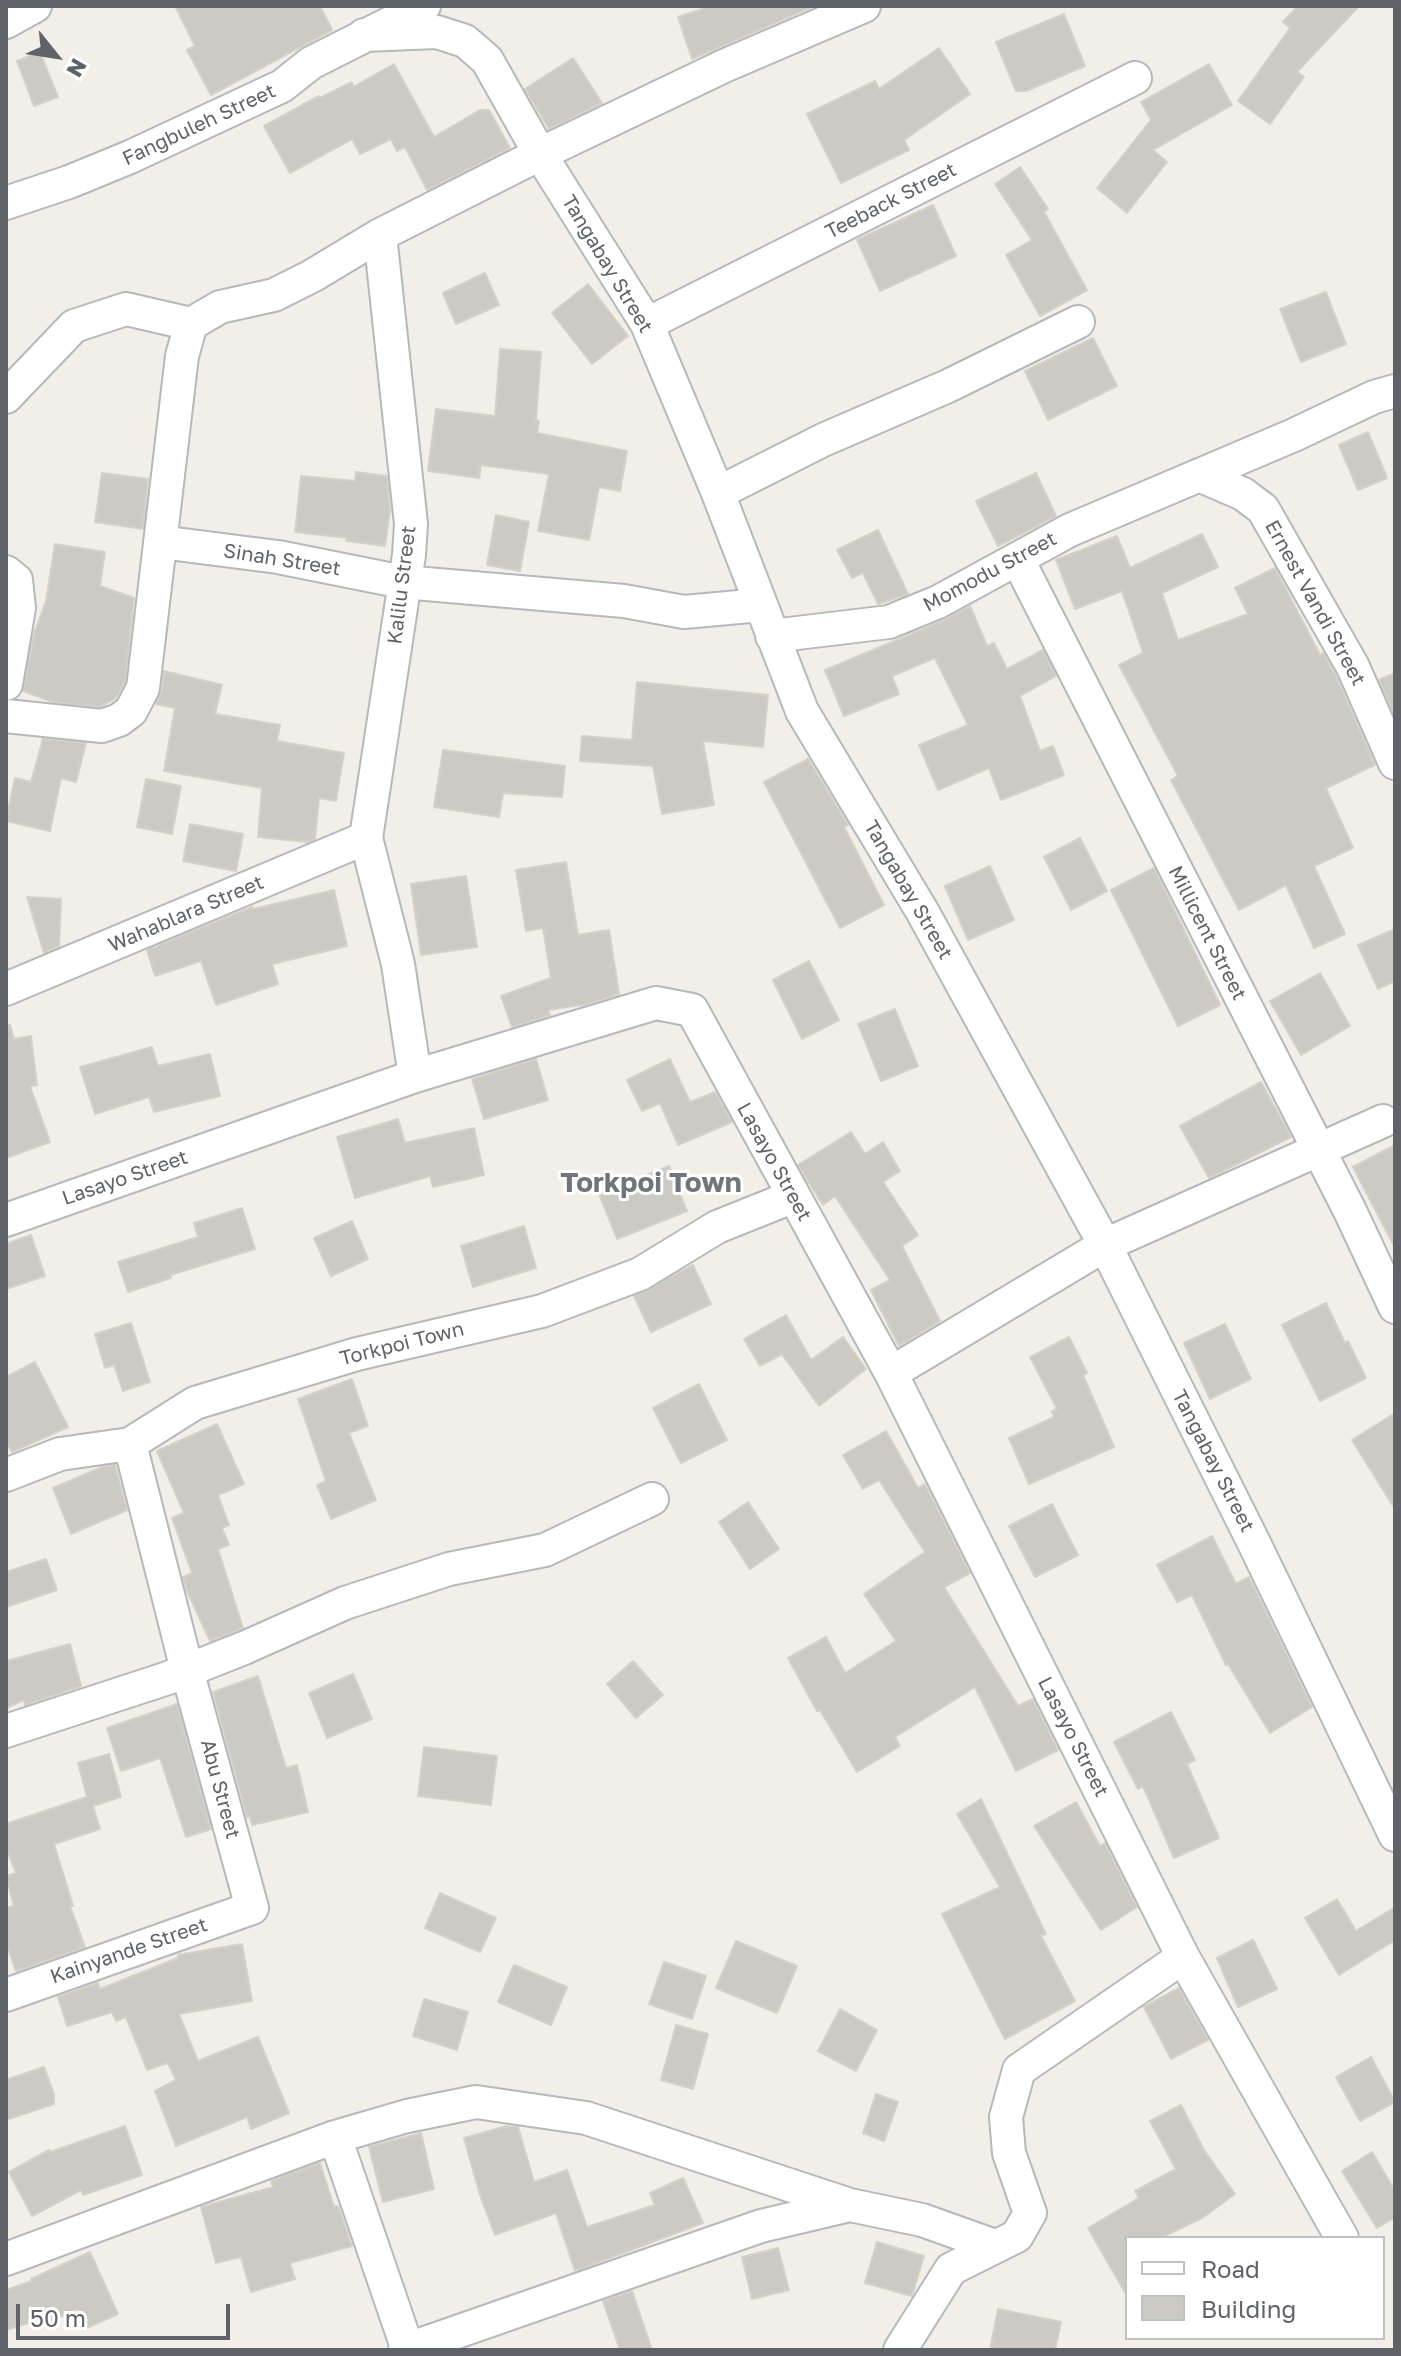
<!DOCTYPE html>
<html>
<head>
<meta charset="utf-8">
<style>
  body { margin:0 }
  #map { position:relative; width:1401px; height:2356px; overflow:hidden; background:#f1efe8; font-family:"Golos Text",sans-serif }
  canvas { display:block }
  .frame { position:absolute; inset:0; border:8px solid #5f6368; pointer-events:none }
  .legend { position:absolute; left:1125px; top:2236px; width:260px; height:104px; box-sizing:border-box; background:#fff; border:2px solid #bfc1c3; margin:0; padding:10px 14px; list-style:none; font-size:24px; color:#5f6368 }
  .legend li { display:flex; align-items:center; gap:16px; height:40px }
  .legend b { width:40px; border:2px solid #bfc1c3 }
  .north { position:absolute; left:16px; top:16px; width:80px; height:80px; -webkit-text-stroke:6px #fff; paint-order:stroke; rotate:120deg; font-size:22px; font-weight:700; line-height:32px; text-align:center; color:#5f6368 }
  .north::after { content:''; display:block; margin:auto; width:28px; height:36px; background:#5f6368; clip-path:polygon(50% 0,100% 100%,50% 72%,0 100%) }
  .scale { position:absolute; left:16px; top:2304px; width:214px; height:36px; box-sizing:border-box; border:4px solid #5f6368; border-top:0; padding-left:10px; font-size:24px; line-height:28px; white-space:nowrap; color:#5f6368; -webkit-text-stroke:6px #fff; paint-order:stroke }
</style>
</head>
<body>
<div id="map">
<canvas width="1401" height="2356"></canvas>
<div class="frame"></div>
<ul class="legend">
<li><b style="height:10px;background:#fff"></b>Road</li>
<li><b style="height:22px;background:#cccac5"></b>Building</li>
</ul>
<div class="north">N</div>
<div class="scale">50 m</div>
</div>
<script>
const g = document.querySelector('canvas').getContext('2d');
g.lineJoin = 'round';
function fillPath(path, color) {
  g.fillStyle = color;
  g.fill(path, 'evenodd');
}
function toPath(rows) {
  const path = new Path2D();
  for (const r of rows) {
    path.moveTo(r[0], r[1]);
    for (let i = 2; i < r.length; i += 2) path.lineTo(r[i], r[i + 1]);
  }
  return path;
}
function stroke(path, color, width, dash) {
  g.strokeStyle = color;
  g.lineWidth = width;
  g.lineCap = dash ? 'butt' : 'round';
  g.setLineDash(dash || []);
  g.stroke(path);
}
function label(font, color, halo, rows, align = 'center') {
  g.font = font + ' "Golos Text",sans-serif';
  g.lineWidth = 6;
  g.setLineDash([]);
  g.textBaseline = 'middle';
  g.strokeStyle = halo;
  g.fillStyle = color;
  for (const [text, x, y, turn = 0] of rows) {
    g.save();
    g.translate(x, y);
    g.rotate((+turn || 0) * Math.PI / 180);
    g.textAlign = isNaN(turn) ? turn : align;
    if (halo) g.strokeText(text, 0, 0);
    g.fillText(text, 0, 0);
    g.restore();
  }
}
const building = toPath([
  [175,6,320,6,332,30,211,95,187,50,195,46,175,6],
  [711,6,814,6,692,59,678,17,711,6],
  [1298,6,1359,6,1297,72,1304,77,1270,124,1238,101,1290,28,1283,22,1298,6],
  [1064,14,1085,66,1026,91,1016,91,996,42,1064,14],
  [939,48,970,94,904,140,909,150,841,183,807,114,875,81,879,89,939,48],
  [40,52,58,97,34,106,17,61,40,52],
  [573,58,602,103,549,129,525,89,573,58],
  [394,64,434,137,480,110,489,110,510,148,427,190,405,147,397,151,391,139,360,154,352,139,290,173,264,126,319,96,320,98,352,82,353,87,394,64],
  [1209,64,1232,105,1153,150,1167,162,1127,213,1097,188,1151,120,1141,102,1209,64],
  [1020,167,1048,209,1044,212,1087,290,1040,316,1006,255,1032,240,995,184,1020,167],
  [933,205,956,256,880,291,857,240,933,205],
  [485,273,499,305,456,324,443,293,485,273],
  [588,284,628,336,592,364,552,313,588,284],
  [1326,292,1346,344,1301,362,1280,309,1326,292],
  [1093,338,1117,386,1048,420,1025,371,1093,338],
  [500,349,541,352,536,420,539,421,537,433,627,451,620,491,599,487,589,540,538,531,549,474,481,465,479,478,428,471,436,409,495,416,500,349],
  [1368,432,1387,478,1358,490,1339,445,1368,432],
  [356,472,387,476,390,510,385,546,346,541,347,538,295,532,301,476,355,481,356,472],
  [102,473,148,479,143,529,95,522,102,473],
  [1036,473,1056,516,998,546,976,501,1036,473],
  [496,515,529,522,520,571,487,565,496,515],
  [878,530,908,594,878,604,863,573,852,578,837,550,878,530],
  [1202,534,1218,567,1162,593,1178,640,1248,614,1235,588,1275,568,1320,655,1323,653,1336,676,1375,765,1326,788,1353,848,1314,866,1345,934,1314,948,1286,885,1239,910,1171,780,1178,776,1119,665,1143,653,1122,591,1075,609,1056,560,1117,536,1130,568,1202,534],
  [55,544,105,552,100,586,134,598,125,682,116,698,100,707,53,702,23,691,34,634,46,601,55,544],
  [970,606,987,646,994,643,1007,669,1043,650,1056,676,1020,696,1040,751,1053,746,1064,775,1001,800,989,768,938,790,919,745,968,725,935,658,892,676,899,694,844,716,825,670,945,620,970,606],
  [164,671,222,685,215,714,280,725,277,741,344,753,336,801,319,798,315,839,308,842,258,837,262,788,164,771,175,708,156,704,162,691,164,671],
  [1395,673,1395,716,1379,680,1395,673],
  [637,682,768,695,763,747,703,741,714,805,662,814,653,766,580,761,582,736,632,740,637,682],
  [43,739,86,743,76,782,61,778,50,831,6,821,15,778,31,782,43,739],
  [443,750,565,766,562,797,503,793,499,817,434,807,443,750],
  [808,759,848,825,844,827,884,905,840,928,764,782,808,759],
  [146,779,181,786,172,834,137,827,146,779],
  [190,824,243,834,236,871,183,861,190,824],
  [1080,838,1107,891,1071,910,1044,857,1080,838],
  [566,862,578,935,609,930,619,994,587,1004,548,1010,550,1015,512,1027,501,996,551,978,543,928,526,931,516,870,566,862],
  [990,866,1014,920,968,940,945,886,990,866],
  [1154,868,1220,1005,1178,1026,1111,890,1154,868],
  [466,876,477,947,421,955,411,884,466,876],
  [334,890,347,946,272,964,278,984,216,1005,201,961,155,976,147,950,252,907,253,909,334,890],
  [27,897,61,899,59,946,44,953,27,897],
  [1395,929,1395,981,1378,989,1358,945,1395,929],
  [809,961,839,1020,802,1039,773,980,809,961],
  [1320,973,1350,1026,1301,1055,1270,1001,1320,973],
  [895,1009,918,1066,881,1081,858,1024,895,1009],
  [10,1025,14,1039,31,1036,37,1085,30,1086,50,1142,6,1158,6,1026,10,1025],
  [152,1047,158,1066,210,1054,220,1096,154,1112,149,1097,95,1114,80,1067,152,1047],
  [536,1059,548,1100,484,1119,472,1079,536,1059],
  [670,1059,690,1102,715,1092,732,1122,678,1145,660,1103,642,1111,627,1080,670,1059],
  [1261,1082,1291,1137,1209,1178,1180,1126,1261,1082],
  [398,1119,405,1143,474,1128,484,1175,433,1187,430,1176,355,1198,337,1137,398,1119],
  [851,1132,865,1154,883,1142,900,1171,883,1182,918,1235,902,1246,940,1321,899,1346,871,1290,890,1280,835,1196,823,1205,798,1165,851,1132],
  [1395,1145,1395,1248,1353,1167,1395,1145],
  [669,1166,687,1211,617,1239,599,1194,669,1166],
  [242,1208,255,1249,170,1275,171,1278,128,1292,118,1262,198,1237,194,1223,242,1208],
  [352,1221,368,1259,331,1276,314,1238,352,1221],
  [524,1226,536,1268,473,1287,461,1246,524,1226],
  [31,1235,45,1276,6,1289,6,1244,31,1235],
  [693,1265,711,1304,651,1332,634,1296,693,1265],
  [1326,1303,1345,1343,1348,1341,1366,1378,1320,1401,1282,1325,1326,1303],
  [786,1315,811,1360,843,1337,866,1369,819,1406,782,1354,760,1366,744,1339,786,1315],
  [131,1323,150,1382,123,1391,114,1365,105,1368,95,1334,131,1323],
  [1225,1324,1251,1379,1210,1399,1184,1343,1225,1324],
  [1069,1337,1087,1373,1083,1375,1114,1447,1029,1484,1009,1438,1054,1417,1052,1411,1057,1409,1030,1357,1069,1337],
  [35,1362,68,1427,12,1452,6,1441,6,1377,35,1362],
  [352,1379,368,1426,349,1433,376,1500,331,1519,317,1485,326,1481,298,1399,352,1379],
  [699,1384,727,1440,681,1463,653,1408,699,1384],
  [1395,1413,1395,1509,1352,1440,1395,1413],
  [217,1424,244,1484,218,1495,229,1525,222,1528,229,1545,218,1549,243,1628,210,1641,187,1591,183,1577,192,1573,172,1518,184,1513,157,1451,217,1424],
  [886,1431,918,1488,925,1484,970,1573,944,1587,1018,1706,1033,1699,1058,1750,1016,1771,975,1687,895,1737,900,1746,857,1772,820,1710,817,1711,788,1658,826,1637,845,1673,896,1641,864,1594,925,1552,879,1480,863,1489,843,1455,886,1431],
  [115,1465,127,1510,71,1534,53,1488,102,1467,115,1465],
  [748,1502,779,1549,750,1569,719,1522,748,1502],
  [1052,1504,1078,1555,1035,1577,1009,1526,1052,1504],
  [1212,1536,1236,1584,1249,1577,1312,1707,1270,1733,1228,1664,1226,1665,1192,1595,1177,1602,1157,1565,1212,1536],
  [46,1559,57,1590,6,1607,6,1572,46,1559],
  [70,1644,81,1686,25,1705,24,1700,6,1708,6,1661,70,1644],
  [633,1661,663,1695,636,1718,607,1684,633,1661],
  [353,1674,372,1719,327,1738,309,1693,353,1674],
  [258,1676,286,1768,297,1765,308,1812,252,1825,250,1816,247,1817,213,1692,258,1676],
  [177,1704,211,1829,186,1837,160,1758,121,1771,107,1728,177,1704],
  [1171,1712,1195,1760,1187,1764,1219,1838,1174,1858,1143,1786,1138,1789,1114,1742,1171,1712],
  [424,1747,497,1756,491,1805,418,1796,424,1747],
  [109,1754,121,1797,93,1806,100,1829,54,1844,73,1906,70,1906,85,1947,16,1971,6,1943,6,1908,14,1906,6,1876,16,1873,6,1848,6,1824,87,1797,78,1763,109,1754],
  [981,1799,1046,1934,1041,1936,1075,2001,1005,2039,942,1914,1000,1887,957,1814,981,1799],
  [1076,1802,1100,1846,1105,1843,1137,1907,1101,1930,1034,1826,1076,1802],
  [440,1893,496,1918,480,1952,425,1928,440,1893],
  [1337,1899,1356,1931,1395,1907,1395,1940,1339,1975,1305,1918,1337,1899],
  [1253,1940,1277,1989,1238,2007,1217,1958,1253,1940],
  [736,1941,797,1966,777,2013,716,1988,736,1941],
  [242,1944,252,2001,179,2014,198,2061,258,2037,289,2113,251,2129,247,2117,176,2146,155,2091,176,2080,168,2063,147,2070,126,2017,116,2021,112,2012,67,2026,58,1997,98,1983,100,1989,178,1958,178,1955,242,1944],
  [664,1962,706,1976,692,2019,649,2004,664,1962],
  [514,1965,567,1987,551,2025,498,2002,514,1965],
  [1179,1988,1208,2040,1171,2059,1144,2007,1179,1988],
  [424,1999,468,2012,457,2050,413,2036,424,1999],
  [840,2009,877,2030,856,2071,818,2051,840,2009],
  [676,2025,708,2034,693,2089,661,2080,676,2025],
  [1371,2057,1395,2102,1360,2121,1336,2077,1371,2057],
  [44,2067,54,2094,54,2104,6,2120,6,2080,44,2067],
  [876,2094,898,2102,884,2141,863,2133,876,2094],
  [1181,2105,1204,2150,1235,2194,1202,2218,1160,2238,1127,2238,1127,2296,1088,2228,1139,2198,1135,2191,1176,2169,1150,2121,1181,2105],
  [125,2126,142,2175,83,2195,81,2190,32,2216,9,2172,49,2150,50,2152,125,2126],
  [507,2126,518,2127,534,2182,567,2170,587,2227,655,2205,650,2193,683,2178,703,2223,575,2271,556,2213,495,2235,480,2195,464,2138,507,2126],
  [421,2133,434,2189,383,2202,369,2147,421,2133],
  [1372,2152,1395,2191,1395,2217,1377,2228,1342,2171,1372,2152],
  [320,2163,334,2207,338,2206,352,2246,290,2263,295,2279,251,2292,241,2257,216,2263,201,2207,273,2187,271,2181,320,2163],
  [877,2242,924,2256,912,2296,865,2283,877,2242],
  [778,2248,789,2290,752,2299,742,2257,778,2248],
  [90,2252,118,2314,87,2328,78,2309,50,2322,48,2317,6,2330,6,2290,32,2281,31,2279,90,2252],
  [632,2291,652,2350,620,2350,603,2301,632,2291],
  [998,2309,1061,2322,1055,2350,990,2350,998,2309]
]);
const minor = toPath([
  [6,22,35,6],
  [364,35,437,32,465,41,487,60,540,154,647,324,718,493,802,711,922,911,1105,1245,1254,1543,1395,1835],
  [6,203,69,182,130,157,282,86,311,63,424,6],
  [380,235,411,524,409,555,366,838,398,964,415,1076],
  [647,324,1135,78],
  [6,397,74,326,126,309,191,324],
  [1199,475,1243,494,1263,509,1353,667,1395,763],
  [718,493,823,440,948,386,1078,322],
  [160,542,278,557,403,582,624,601,684,612,761,605],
  [1018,560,1350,1211,1395,1307],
  [6,572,16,580,19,608,6,684],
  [772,636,889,622,938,602,1070,530,1294,435,1374,397,1395,391],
  [6,716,102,726,119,720,131,711,143,688,182,356,191,324,220,307,274,295,312,276,380,235,540,154,724,66,864,6],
  [6,989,366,838],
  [6,1220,415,1076,656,1003,692,1010,891,1373,1183,1957],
  [891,1373,1105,1245,1383,1121],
  [6,1475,60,1454,130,1444,195,1403,357,1354,542,1311,640,1274,717,1227,792,1197],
  [6,1731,168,1678,244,1648,345,1603,449,1569,545,1550,652,1499],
  [6,1995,252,1908,187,1670,130,1444],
  [335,2137,408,2350],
  [6,2259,335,2137,407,2116,476,2102,586,2118,850,2205],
  [405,2350,761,2226,850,2205,922,2220,995,2246],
  [900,2350,951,2269,1017,2236,1030,2213,1009,2153,1006,2117,1019,2070,1183,1957,1342,2238]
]);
const streetNames = [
  ["Fangbuleh Street",199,125,-25],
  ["Teeback Street",891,201,-27],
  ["Tangabay Street",607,264,59],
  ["Sinah Street",282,560,9],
  ["Momodu Street",990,572,-28],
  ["Kalilu Street",402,585,-83],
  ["Ernest Vandi Street",1315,603,61],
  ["Tangabay Street",908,890,60],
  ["Wahablara Street",186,914,-23],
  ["Millicent Street",1207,933,63],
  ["Lasayo Street",774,1162,61],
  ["Lasayo Street",125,1178,-19],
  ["Torkpoi Town",402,1344,-14],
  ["Tangabay Street",1213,1461,63],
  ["Lasayo Street",1073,1737,63],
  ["Abu Street",220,1789,75],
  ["Kainyande Street",129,1951,-19]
];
const districtNames = [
  ["Torkpoi Town",651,1183]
];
fillPath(building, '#cccac5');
stroke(building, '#d6d1c6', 2);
stroke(minor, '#b5b8bc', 36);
stroke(minor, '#fff', 32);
label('20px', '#5f6368', '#fff', streetNames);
label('bold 28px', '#70757a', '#fff', districtNames);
</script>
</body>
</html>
